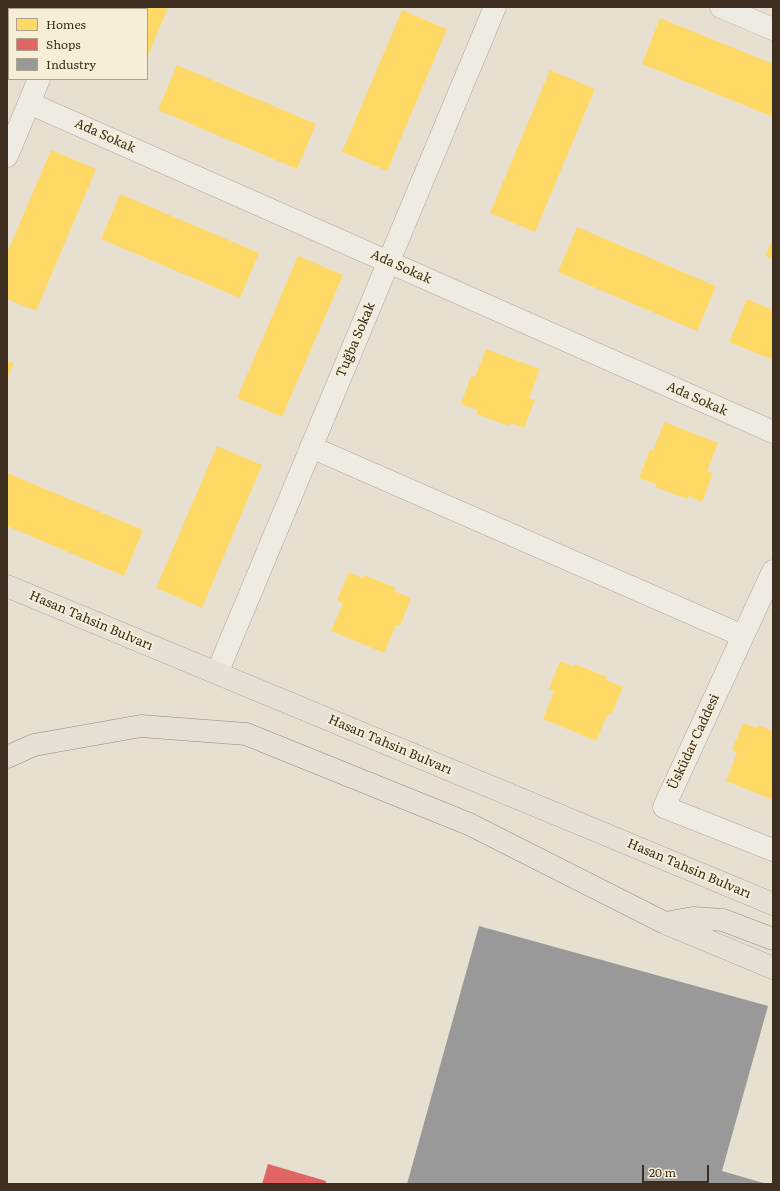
<!DOCTYPE html>
<html>
<head>
<meta charset="utf-8">
<style>
  body { margin:0 }
  #map { position:relative; width:780px; height:1191px; overflow:hidden; background:#e7e0d1; font-family:Literata,serif }
  canvas { display:block }
  .frame { position:absolute; inset:0; border:8px solid #3d2e20; pointer-events:none }
  .legend { position:absolute; left:8px; top:8px; width:140px; height:72px; box-sizing:border-box; background:#f7eed8; border:1px solid #ada18e; margin:0; padding:5px 7px; list-style:none; font-size:12px; color:#3d2e20 }
  .legend li { display:flex; align-items:center; gap:8px; height:20px }
  .legend b { width:20px; border:1px solid #ada18e }
  .scale { position:absolute; left:642px; top:1165px; width:67px; height:18px; box-sizing:border-box; border:2px solid #3d2e20; border-top:0; padding-left:5px; font-size:12px; line-height:14px; white-space:nowrap; color:#3d2e20; -webkit-text-stroke:3px #f7eed8; paint-order:stroke }
</style>
</head>
<body>
<div id="map">
<canvas width="780" height="1191"></canvas>
<div class="frame"></div>
<ul class="legend">
<li><b style="height:11px;background:#ffd966"></b>Homes</li>
<li><b style="height:11px;background:#e06666"></b>Shops</li>
<li><b style="height:11px;background:#999"></b>Industry</li>
</ul>
<div class="scale">20 m</div>
</div>
<script>
const g = document.querySelector('canvas').getContext('2d');
g.lineJoin = 'round';
function fillPath(path, color) {
  g.fillStyle = color;
  g.fill(path, 'evenodd');
}
function toPath(rows) {
  const path = new Path2D();
  for (const r of rows) {
    path.moveTo(r[0], r[1]);
    for (let i = 2; i < r.length; i += 2) path.lineTo(r[i], r[i + 1]);
  }
  return path;
}
function stroke(path, color, width, dash) {
  g.strokeStyle = color;
  g.lineWidth = width;
  g.lineCap = dash ? 'butt' : 'round';
  g.setLineDash(dash || []);
  g.stroke(path);
}
function label(font, color, halo, rows, align = 'center') {
  g.font = font + ' Literata,serif';
  g.lineWidth = 4;
  g.setLineDash([]);
  g.textBaseline = 'middle';
  g.strokeStyle = halo;
  g.fillStyle = color;
  for (const [text, x, y, turn = 0] of rows) {
    g.save();
    g.translate(x, y);
    g.rotate((+turn || 0) * Math.PI / 180);
    g.textAlign = isNaN(turn) ? turn : align;
    if (halo) g.strokeText(text, 0, 0);
    g.fillText(text, 0, 0);
    g.restore();
  }
}
const homes = toPath([
  [115,7,168,7,147,58,147,9,114,9],
  [402,10,447,29,387,171,342,152],
  [660,18,773,64,773,117,642,64],
  [177,65,316,124,297,169,158,110],
  [550,70,595,89,535,232,490,213],
  [51,150,96,169,36,311,7,299,7,253],
  [120,194,259,253,240,298,101,239],
  [577,227,716,286,697,331,558,272],
  [773,238,773,259,765,256],
  [298,256,343,275,282,417,237,398],
  [747,299,773,310,773,360,729,342],
  [486,349,540,369,529,398,535,400,524,428,510,423,509,426,476,414,478,410,461,404,471,376,475,377],
  [7,361,14,363,7,379],
  [664,422,718,443,707,471,713,473,702,502,688,496,687,499,655,487,656,484,639,478,650,449,653,451],
  [217,446,262,465,202,608,156,588],
  [7,473,143,530,124,576,7,526],
  [349,572,362,578,364,575,396,588,394,591,411,598,400,626,396,625,384,653,331,631,343,603,337,600],
  [560,661,574,667,575,664,607,677,606,680,623,687,611,715,608,713,596,741,543,719,554,691,549,689],
  [743,723,757,728,758,725,773,731,773,800,726,781,737,753,732,750]
]);
const shops = toPath([
  [268,1164,326,1181,326,1184,262,1184]
]);
const industry = toPath([
  [479,926,768,1006,722,1171,767,1184,407,1184]
]);
const minor = toPath([
  [45,7,45,9],
  [721,7,773,29],
  [68,9,69,7],
  [29,103,773,432],
  [7,156,39,79],
  [311,447,743,636],
  [773,571,664,807,773,850],
  [217,673,495,7]
]);
const primary = toPath([
  [7,586,773,904],
  [7,757,34,745,141,726,246,734,469,824,665,923,773,968],
  [665,923,693,918,723,920,773,939]
]);
const streetNames = [
  ["Ada Sokak",105,136,24],
  ["Ada Sokak",401,267,24],
  ["Tuğba Sokak",356,340,-67],
  ["Ada Sokak",697,399,24],
  ["Hasan Tahsin Bulvarı",91,621,23],
  ["Üsküdar Caddesi",694,742,-65],
  ["Hasan Tahsin Bulvarı",390,745,23],
  ["Hasan Tahsin Bulvarı",689,869,23]
];
fillPath(homes, '#ffd966');
fillPath(shops, '#e06666');
fillPath(industry, '#999');
stroke(minor, '#ada599', 23);
stroke(primary, '#928b80', 23);
stroke(minor, '#efebe3', 22);
stroke(primary, '#e6e1d4', 22);
label('13px', '#3d2e20', '#f7eed8', streetNames);
</script>
</body>
</html>
